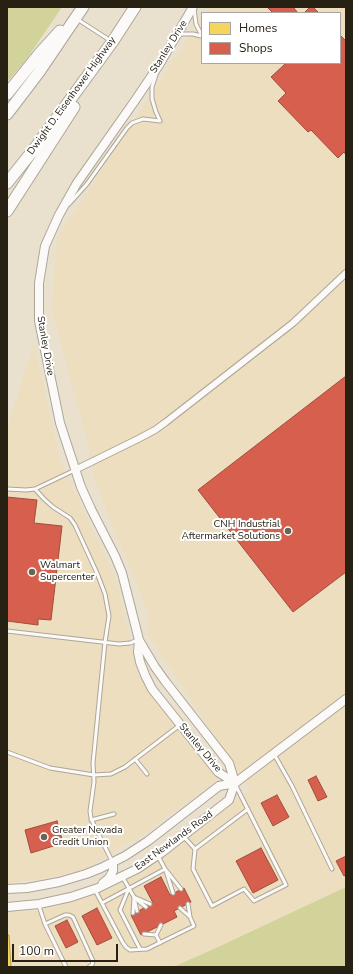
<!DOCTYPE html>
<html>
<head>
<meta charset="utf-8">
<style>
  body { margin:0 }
  #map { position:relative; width:353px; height:974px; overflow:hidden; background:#e9e1ce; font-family:"Nunito Sans",sans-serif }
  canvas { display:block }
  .frame { position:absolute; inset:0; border:8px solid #272114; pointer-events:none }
  .legend { position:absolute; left:201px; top:12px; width:140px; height:52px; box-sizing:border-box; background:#fff; border:1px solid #a9a6a1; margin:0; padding:5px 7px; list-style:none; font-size:12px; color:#272114 }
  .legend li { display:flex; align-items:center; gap:8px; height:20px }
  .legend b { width:20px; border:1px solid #a9a6a1 }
  .scale { position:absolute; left:12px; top:944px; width:106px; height:18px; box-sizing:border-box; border:2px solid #272114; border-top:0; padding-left:5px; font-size:12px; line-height:14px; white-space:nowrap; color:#272114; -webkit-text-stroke:3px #fff; paint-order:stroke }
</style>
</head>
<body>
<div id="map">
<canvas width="353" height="974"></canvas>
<div class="frame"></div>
<ul class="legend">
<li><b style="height:11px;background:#f6d55c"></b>Homes</li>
<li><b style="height:11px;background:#d6604d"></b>Shops</li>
</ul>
<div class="scale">100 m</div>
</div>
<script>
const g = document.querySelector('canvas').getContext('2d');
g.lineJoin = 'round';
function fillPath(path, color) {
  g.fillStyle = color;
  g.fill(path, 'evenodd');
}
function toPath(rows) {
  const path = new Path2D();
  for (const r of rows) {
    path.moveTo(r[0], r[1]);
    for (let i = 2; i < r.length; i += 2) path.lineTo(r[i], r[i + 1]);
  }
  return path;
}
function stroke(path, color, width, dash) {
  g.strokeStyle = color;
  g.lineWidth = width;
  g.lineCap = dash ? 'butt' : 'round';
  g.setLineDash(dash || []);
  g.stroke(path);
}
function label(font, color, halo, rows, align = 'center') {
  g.font = font + ' "Nunito Sans",sans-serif';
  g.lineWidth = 4;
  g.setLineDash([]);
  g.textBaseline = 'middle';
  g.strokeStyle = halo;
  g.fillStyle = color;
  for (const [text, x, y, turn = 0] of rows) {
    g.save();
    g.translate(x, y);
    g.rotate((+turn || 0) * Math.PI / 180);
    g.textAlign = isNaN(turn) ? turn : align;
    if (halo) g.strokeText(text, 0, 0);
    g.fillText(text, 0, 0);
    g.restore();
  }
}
const built = toPath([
  [209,7,346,7,346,887,216,948,173,967,7,967,7,913,37,911,77,900,113,888,143,871,250,790,148,634,149,614,95,482,89,449,52,309,57,239,202,17,202,63,340,63,340,13,205,13],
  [34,344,60,459,76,496,115,576,138,672,218,779,143,834,97,862,84,869,49,878,7,883,7,429]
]);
const green = toPath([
  [7,7,62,7,26,60,7,82],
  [346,887,346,967,173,967,216,948]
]);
const homes = toPath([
  [7,935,9,935,11,967,7,967,7,935]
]);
const shops = toPath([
  [267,7,293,7,298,13,273,13,267,7],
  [310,7,313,7,319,13,304,13,310,7],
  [340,35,346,41,346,155,344,152,338,158,311,130,308,132,278,101,286,93,271,77,285,64,284,63,340,63,340,35],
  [346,376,346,572,293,612,198,490,346,376],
  [7,497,37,500,34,523,62,526,51,620,38,619,38,625,7,621,7,497],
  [316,776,327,797,318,801,308,780,316,776],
  [277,795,289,817,273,826,261,803,277,795],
  [57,821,63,843,31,853,25,830,57,821],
  [261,848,278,880,253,893,236,861,261,848],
  [346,856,346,875,344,876,336,861,346,856],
  [161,877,170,895,184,888,191,902,174,911,177,917,141,935,131,915,153,903,144,886,161,877],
  [97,908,112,938,97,945,82,916,97,908],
  [67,920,78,942,66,948,55,926,67,920]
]);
const service = toPath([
  [194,9,196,24,202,36],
  [77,19,111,41],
  [179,34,193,34,201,36],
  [156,75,152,87,152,99,156,112,160,121],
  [69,204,87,184,127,128,132,123,143,119,160,121],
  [7,489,26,490,35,489,75,470],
  [35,489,44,499,53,507,70,518,75,525,97,573,105,594,109,616,105,642,93,763,94,782,90,811,91,818,94,825,112,861],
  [7,631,119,644,130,643,138,640],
  [7,752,50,768,94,775,111,774,125,767,180,725],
  [274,754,292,786,332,869],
  [135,759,147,774],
  [91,820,114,814],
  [184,837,195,849,193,869,212,906,244,889,254,901,286,885,236,786],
  [195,849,248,809],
  [158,856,165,869,181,889],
  [166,871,173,893],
  [123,878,134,897,133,913],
  [129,888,120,910,140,949],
  [95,890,123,943,126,947,130,950,147,949,194,926,190,917,180,908],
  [134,897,150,904],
  [136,899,146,907],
  [135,902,137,911],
  [102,903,165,869],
  [188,904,190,917],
  [39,906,45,924,66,967],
  [45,924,65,915,69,915,73,917,93,961,92,965,89,967],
  [144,934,156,935,160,943],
  [156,935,161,925]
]);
const minor = toPath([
  [75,470,138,439,155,430,166,422,293,323,346,273]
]);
const tertiary = toPath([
  [193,7,159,65,134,102,77,183,59,215,45,246,39,283,39,321,60,423,81,487,91,509,115,556,122,573,139,640,155,667,165,681,229,763,235,783],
  [139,640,138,652,140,662,145,675,152,689,218,772,235,783],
  [103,883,109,878,113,871,113,862],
  [7,889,27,888,59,882,86,874,101,868,125,856,148,841,219,786,235,783,346,699],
  [7,907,39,904,71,897,98,888,137,869,161,853,229,800,235,783]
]);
const motorway = toPath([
  [7,94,40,53,60,31],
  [7,114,39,72,83,7],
  [7,183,35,148,113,41,135,7],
  [7,211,74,107]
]);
const markers = [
  [288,531,4,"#6b6455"],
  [32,572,4,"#6b6455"],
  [44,837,4,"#6b6455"]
];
const streetNames = [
  ["Stanley Drive",169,47,-58],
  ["Dwight D. Eisenhower Highway",72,96,-54],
  ["Stanley Drive",45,346,80],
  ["Stanley Drive",200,748,50],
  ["East Newlands Road",174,841,-36]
];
const poiNames = [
  ["CNH Industrial",280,525,"right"],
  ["Aftermarket Solutions",280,537,"right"],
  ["Walmart",40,566],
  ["Supercenter",40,578],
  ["Greater Nevada",52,831],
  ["Credit Union",52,843]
];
fillPath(built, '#ecdebe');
fillPath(green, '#d1d39b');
fillPath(homes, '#f6d55c');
stroke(homes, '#b89f46', 1);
fillPath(shops, '#d6604d');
stroke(shops, '#a24d3c', 1);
stroke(service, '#ada698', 5);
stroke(minor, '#ada698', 8);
stroke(tertiary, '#ada698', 10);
stroke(motorway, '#ada698', 13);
stroke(service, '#fcfaf8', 3);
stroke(minor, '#fcfaf8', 6);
stroke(tertiary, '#fcfaf8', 8);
stroke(motorway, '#fcfaf8', 11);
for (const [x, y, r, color] of markers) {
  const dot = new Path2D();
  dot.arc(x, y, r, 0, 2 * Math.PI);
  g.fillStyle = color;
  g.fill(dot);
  stroke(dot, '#fff', 1.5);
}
label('10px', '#272114', '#fff', streetNames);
label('10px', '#272114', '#fff', poiNames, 'left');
</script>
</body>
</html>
